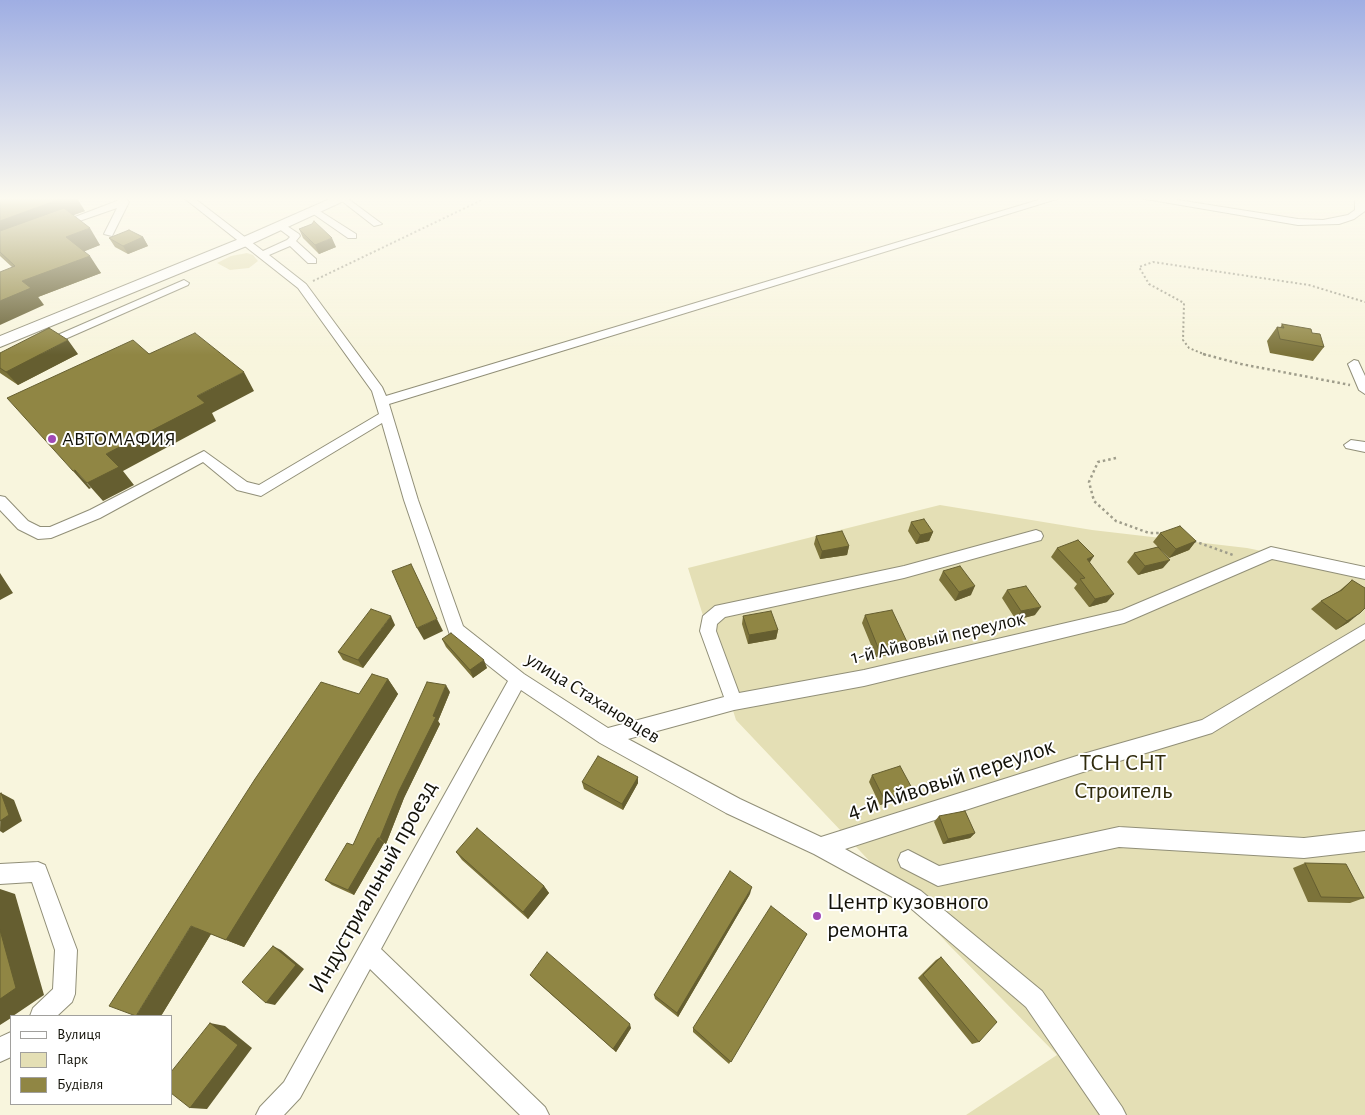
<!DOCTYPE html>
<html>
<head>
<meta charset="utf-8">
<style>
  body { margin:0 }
  #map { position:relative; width:1365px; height:1115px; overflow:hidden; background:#f8f5dd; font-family:"Alegreya Sans",sans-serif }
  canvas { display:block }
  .legend { position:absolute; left:10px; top:1015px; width:162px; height:90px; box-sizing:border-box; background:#fff; border:1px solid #a1a09d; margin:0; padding:6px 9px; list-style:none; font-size:15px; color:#131209 }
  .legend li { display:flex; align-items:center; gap:10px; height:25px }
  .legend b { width:25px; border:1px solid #a1a09d }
</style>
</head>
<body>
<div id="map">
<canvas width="1365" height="1115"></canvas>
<ul class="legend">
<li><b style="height:6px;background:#fff"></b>Вулиця</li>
<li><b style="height:14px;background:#e4dfb5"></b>Парк</li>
<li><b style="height:14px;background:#908644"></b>Будівля</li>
</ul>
</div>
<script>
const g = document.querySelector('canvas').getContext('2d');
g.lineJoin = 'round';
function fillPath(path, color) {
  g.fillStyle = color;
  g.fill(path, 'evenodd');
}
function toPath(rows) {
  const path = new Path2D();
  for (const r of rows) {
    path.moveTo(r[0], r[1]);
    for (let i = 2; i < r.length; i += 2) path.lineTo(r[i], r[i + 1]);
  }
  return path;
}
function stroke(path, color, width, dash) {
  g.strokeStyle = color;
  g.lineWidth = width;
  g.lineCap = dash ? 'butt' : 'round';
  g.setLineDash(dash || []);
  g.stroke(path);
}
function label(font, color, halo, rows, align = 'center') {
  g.font = font + ' "Alegreya Sans",sans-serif';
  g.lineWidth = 4;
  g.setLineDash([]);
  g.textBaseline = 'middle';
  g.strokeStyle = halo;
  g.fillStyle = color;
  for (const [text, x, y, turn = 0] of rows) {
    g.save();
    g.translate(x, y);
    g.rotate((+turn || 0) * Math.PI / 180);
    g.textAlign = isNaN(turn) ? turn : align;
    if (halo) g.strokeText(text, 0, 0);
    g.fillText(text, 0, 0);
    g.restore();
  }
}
const green = toPath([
  [247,253,253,255,258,261,249,268,230,270,217,263,231,256],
  [940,505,1092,530,1247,548,1365,572,1365,1115,966,1115,1057,1055,949,945,736,720,688,568]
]);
const pathFar1 = toPath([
  [313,281,486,198],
  [1206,355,1189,348,1183,340,1184,303,1149,284,1139,267,1153,262,1309,285,1365,302]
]);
const path = toPath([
  [1203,354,1241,364,1350,385],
  [1116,458,1098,462,1089,482,1094,501,1116,521,1149,533,1162,533],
  [1194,541,1233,555]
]);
const minor = toPath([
  [117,198,125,198,129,202,112,236,104,234,117,208,62,227,54,225,117,201,117,198],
  [184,198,194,198,263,251,287,240,290,237,278,228,278,224,284,224,299,234,300,236,296,241,316,259,316,263,308,263,290,246,269,255,306,284,382,387,386,396,1045,198,1060,198,389,404,418,500,463,626,524,674,608,728,724,697,700,631,703,616,715,606,904,566,1036,530,1041,532,1043,536,1041,540,904,578,725,617,717,624,716,631,739,693,864,670,1122,610,1271,547,1365,567,1365,579,1272,559,1124,623,864,686,734,710,628,739,740,799,821,837,1083,754,1202,720,1365,624,1365,639,1212,733,1083,772,845,849,921,891,1042,991,1122,1107,1126,1115,1100,1115,1026,1007,907,905,814,854,726,813,600,743,521,690,381,949,545,1107,549,1115,520,1115,370,969,300,1098,284,1115,256,1115,260,1107,284,1082,508,681,450,635,404,500,382,423,261,496,237,490,203,462,100,518,51,538,38,539,18,529,0,510,0,496,5,497,28,521,40,527,50,527,90,510,204,451,247,482,259,485,379,414,372,391,298,288,184,198],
  [338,198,347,198,382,224,374,226,338,198],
  [1140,198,1165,198,1298,219,1323,220,1348,215,1355,210,1355,198,1365,198,1365,211,1354,219,1339,224,1298,225,1140,198],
  [315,208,356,234,356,238,348,238,312,213,312,209,315,208],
  [184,280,189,283,188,285,47,347,43,348,37,344,184,280],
  [1354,360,1358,361,1365,376,1365,394,1359,390,1348,364,1354,360],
  [1351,440,1365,442,1365,452,1346,448,1344,445,1351,440],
  [1119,827,1304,838,1365,831,1365,851,1304,858,1119,847,938,886,901,867,898,860,901,853,908,850,939,866,1119,827],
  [38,862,45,865,77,950,75,994,72,1002,57,1016,30,1016,33,1008,53,989,55,950,32,882,0,884,0,864,38,862],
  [11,1032,11,1057,0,1062,0,1037,11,1032]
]);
const major = toPath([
  [332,198,350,198,249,245,0,347,0,336,239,239,332,198]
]);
const wall = toPath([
  [0,198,85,211,73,215,100,245,84,251,101,273,38,297,44,305,12,267,0,256],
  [299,229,336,247,319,254,303,238],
  [143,237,148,246,128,254,115,247,109,238],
  [1282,324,1312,333,1324,347,1313,361,1270,353,1267,341,1277,327,1280,328],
  [0,353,78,354,18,385,0,373],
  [911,522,933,532,929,541,916,544,908,531],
  [1160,533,1196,541,1189,550,1169,558,1161,550,1163,568,1138,575,1127,562,1134,553,1158,547,1153,542],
  [816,536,849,546,847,555,820,559,814,544],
  [1057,548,1089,563,1107,602,1089,607,1074,588,1077,584,1051,557],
  [943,571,971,595,955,601,939,580],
  [1352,580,1349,622,1336,630,1311,609,1321,601,1339,591],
  [1007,590,1035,615,1016,620,1002,598],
  [865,615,904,652,876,657,862,623],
  [743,616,778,630,776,639,748,644,742,624],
  [395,625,363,668,343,660,338,652],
  [442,639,487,668,473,678,446,647],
  [388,679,398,694,244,947,211,934,161,1016,255,779,359,694],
  [450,692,438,721,440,724,404,798,386,844,384,843,354,895,332,885,325,880,353,845],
  [872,775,913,790,908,796,880,805,869,782],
  [638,777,638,783,623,810,584,789,582,782],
  [939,816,975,833,970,838,943,844,934,822],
  [456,852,544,886,549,893,528,919,462,860],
  [1305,863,1364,898,1350,903,1308,902,1293,868],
  [750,894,678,1017,655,999,654,995],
  [807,934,729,1064,693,1032,693,1028],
  [941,957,979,1042,972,1044,918,978,936,960],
  [530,975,631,1028,616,1052,535,980]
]);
const shadedWall = toPath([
  [63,198,77,198,85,211,0,242,0,221],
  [90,228,100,245,78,254,66,237],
  [143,237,148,246,128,254,123,246],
  [332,238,336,247,319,254,315,245],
  [90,256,101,273,38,297,44,305,0,325,0,301,22,281],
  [68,340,78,354,18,385,6,372],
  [244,372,254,391,212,413,216,421,123,471,134,485,103,501,87,483,106,454,197,396],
  [75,470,91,488,89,489,73,471],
  [933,532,929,541,916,544,920,535],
  [1196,541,1189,550,1169,558,1176,549],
  [849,546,847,555,820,559,822,551],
  [1094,556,1088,565,1087,559],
  [1170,560,1163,568,1138,575,1145,566],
  [0,573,13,593,0,600],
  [975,586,971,595,955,601,959,592],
  [1114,594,1107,602,1089,607,1095,599],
  [1041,607,1035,615,1016,620,1021,611],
  [1360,613,1349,622,1336,630,1347,621],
  [391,616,395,625,363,668,358,660],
  [437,619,443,631,424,640,417,628],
  [778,630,776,639,748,644,749,635],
  [908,644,904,652,876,657,879,650],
  [484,660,487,668,473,678,470,670],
  [388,679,398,694,244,947,226,940],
  [446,685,450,692,438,721,440,724,404,798,386,844,380,838,399,791],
  [638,777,638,783,623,810,622,804],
  [913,790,908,796,880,805,884,799],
  [1,793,14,800,22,821,3,833,0,831],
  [975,833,970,838,943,844,948,839],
  [378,838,384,843,354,895,348,890],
  [544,886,549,893,528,919,523,912],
  [752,887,750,894,678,1017,677,1013],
  [0,889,15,894,44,995,13,1016,11,1016,11,1018,0,1025],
  [191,926,211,934,161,1016,136,1016],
  [273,946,281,950,304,969,275,1005,266,1003],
  [210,1023,225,1026,252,1048,207,1109,190,1108],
  [630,1024,631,1028,616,1052,613,1049]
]);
const building = toPath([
  [0,198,63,198,0,221,0,198],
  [64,208,90,228,66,237,90,256,22,281,31,288,0,301,0,272,15,266,0,252,0,231,64,208],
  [314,221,332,238,315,245,299,229,312,224,314,221],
  [129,230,143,237,123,246,109,238,129,230],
  [1282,324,1311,329,1312,333,1320,334,1324,347,1280,339,1277,327,1284,328,1282,324],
  [49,328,68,340,6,372,0,368,0,353,49,328],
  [195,333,244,372,197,396,205,403,106,454,119,467,87,483,75,470,73,471,7,398,133,340,149,354,195,333],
  [924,519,933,532,920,535,911,522,924,519],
  [1180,526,1196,541,1176,549,1160,533,1180,526],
  [842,531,849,546,822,551,816,536,842,531],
  [1078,540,1094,556,1087,559,1114,594,1095,599,1080,579,1085,578,1057,548,1078,540],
  [1158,547,1170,560,1145,566,1134,553,1158,547],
  [411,564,437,619,417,628,392,571,411,564],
  [960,566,975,586,959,592,943,571,960,566],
  [1352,580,1365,588,1365,608,1360,613,1347,621,1321,601,1342,590,1352,580],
  [1026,586,1041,607,1021,611,1007,590,1026,586],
  [371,609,391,616,358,660,338,652,371,609],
  [892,610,908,644,879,650,865,615,892,610],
  [771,611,778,630,749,635,743,616,771,611],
  [451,633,484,660,470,670,442,639,451,633],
  [372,674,388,679,226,940,191,926,136,1016,109,1006,255,779,321,682,359,694,372,674],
  [427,682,446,685,433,716,436,717,399,791,380,838,378,838,348,890,325,880,347,843,353,845,427,682],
  [598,756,638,777,622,804,582,782,598,756],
  [900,766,913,790,884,799,872,775,900,766],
  [1,793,9,815,0,821,0,794,1,793],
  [965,811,975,833,948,839,939,816,965,811],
  [477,828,544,886,523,912,456,852,477,828],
  [1305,863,1346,864,1364,898,1321,897,1305,863],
  [730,871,752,887,677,1013,654,995,730,871],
  [771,906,807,934,731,1062,693,1028,771,906],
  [0,930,16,988,0,999,0,930],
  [273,946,296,965,266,1003,242,982,273,946],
  [547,952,630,1024,613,1049,530,975,547,952],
  [941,957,997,1022,979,1042,923,975,941,957],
  [210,1023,238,1045,190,1108,171,1093,171,1072,210,1023]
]);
const markers = [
  [52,439,5,"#a149b5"],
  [817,916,5,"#a149b5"]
];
const poiNames = [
  ["АВТОМАФИЯ",62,439]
];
const streetNames = [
  ["1-й Айвовый переулок",938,638,-13],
  ["улица Стахановцев",593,698,32]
];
const nearParknames = [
  ["ТСН СНТ",1123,763],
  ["Строитель",1123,791]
];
const nearStreetnames = [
  ["4-й Айвовый переулок",951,779,-18],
  ["Индустриальный проезд",373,887,-61]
];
const nearPoinames = [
  ["Центр кузовного",827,902],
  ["ремонта",827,930]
];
fillPath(green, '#e4dfb5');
stroke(minor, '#918f78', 2);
stroke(major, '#918f78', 2);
stroke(pathFar1, '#9f9d8b', 2, [2, 2.5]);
stroke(path, '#9f9d8b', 2.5, [2.5, 3]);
fillPath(minor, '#fff');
fillPath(major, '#fff');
fillPath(wall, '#7c733a');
fillPath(shadedWall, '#655e30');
fillPath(building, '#908644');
stroke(building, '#655e30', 1);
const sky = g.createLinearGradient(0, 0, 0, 355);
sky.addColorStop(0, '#9faee3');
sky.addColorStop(0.56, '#fcfaf0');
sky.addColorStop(1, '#fcfaf000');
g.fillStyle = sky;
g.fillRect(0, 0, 1365, 355);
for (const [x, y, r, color] of markers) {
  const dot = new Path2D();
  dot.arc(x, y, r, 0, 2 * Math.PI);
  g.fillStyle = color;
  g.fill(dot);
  stroke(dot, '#fff', 2);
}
label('20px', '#131209', '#fff', poiNames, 'left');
label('20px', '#131209', '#fff', streetNames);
label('24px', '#302b0d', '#fff', nearParknames);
label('24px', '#131209', '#fff', nearStreetnames);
label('24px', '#131209', '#fff', nearPoinames, 'left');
</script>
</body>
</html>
